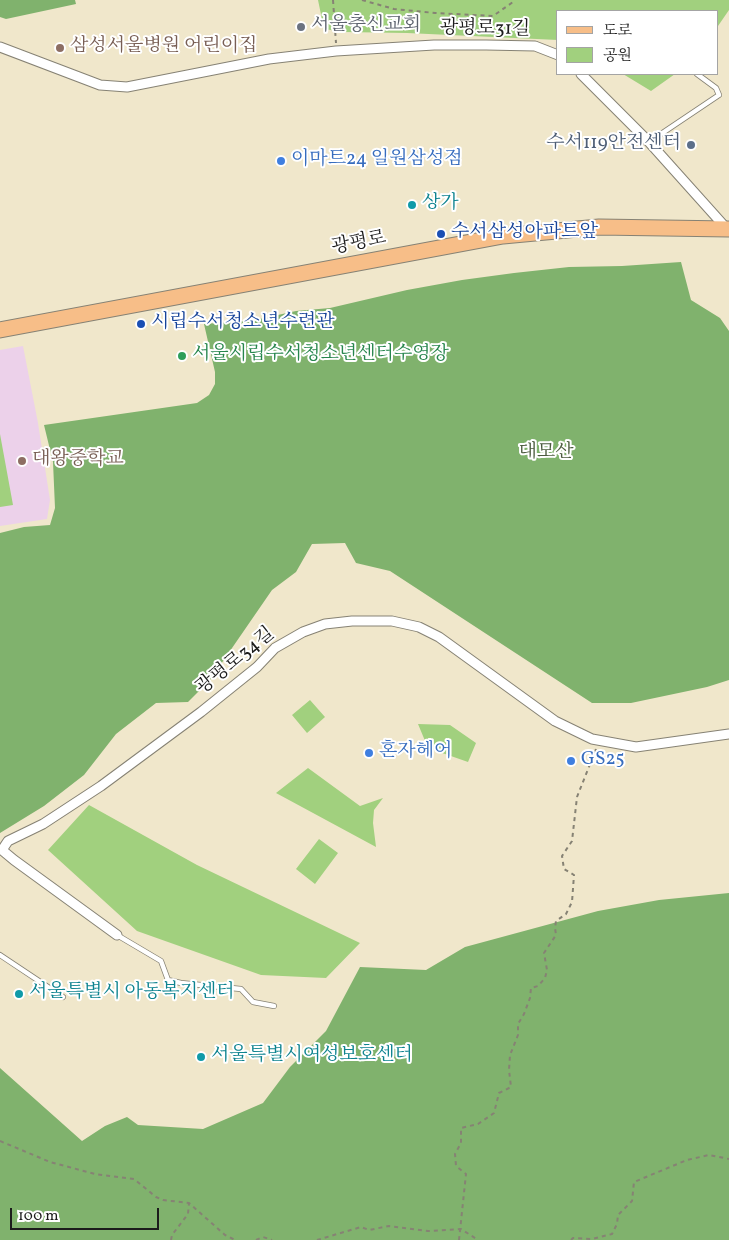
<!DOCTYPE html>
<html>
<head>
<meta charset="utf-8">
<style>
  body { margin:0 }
  #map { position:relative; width:729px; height:1240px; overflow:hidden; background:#f0e7cb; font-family:Vollkorn,"Noto Serif KR",serif }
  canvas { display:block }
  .legend { position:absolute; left:556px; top:10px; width:162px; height:65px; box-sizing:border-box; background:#fff; border:1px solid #a4a4a4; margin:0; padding:6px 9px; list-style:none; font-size:15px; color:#1c1c1c }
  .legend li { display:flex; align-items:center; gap:10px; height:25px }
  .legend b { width:25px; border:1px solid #a4a4a4 }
  .scale { position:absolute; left:10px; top:1208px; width:149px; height:22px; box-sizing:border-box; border:2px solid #1c1c1c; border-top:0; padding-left:6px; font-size:15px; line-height:18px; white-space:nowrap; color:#1c1c1c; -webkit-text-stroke:4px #fff; paint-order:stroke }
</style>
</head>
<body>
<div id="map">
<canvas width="729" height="1240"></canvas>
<ul class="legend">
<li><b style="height:6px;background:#f7be88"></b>도로</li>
<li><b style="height:14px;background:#a1d07e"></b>공원</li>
</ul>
<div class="scale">100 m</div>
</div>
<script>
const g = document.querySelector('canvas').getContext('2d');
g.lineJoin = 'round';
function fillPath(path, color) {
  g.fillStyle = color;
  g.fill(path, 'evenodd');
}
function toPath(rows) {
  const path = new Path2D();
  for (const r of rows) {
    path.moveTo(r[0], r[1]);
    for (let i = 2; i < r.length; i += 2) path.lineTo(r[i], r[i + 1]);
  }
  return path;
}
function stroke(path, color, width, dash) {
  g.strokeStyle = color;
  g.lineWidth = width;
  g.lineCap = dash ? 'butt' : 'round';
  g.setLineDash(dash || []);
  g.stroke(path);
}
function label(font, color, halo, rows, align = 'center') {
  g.font = font + ' Vollkorn,"Noto Serif KR",serif';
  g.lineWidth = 4;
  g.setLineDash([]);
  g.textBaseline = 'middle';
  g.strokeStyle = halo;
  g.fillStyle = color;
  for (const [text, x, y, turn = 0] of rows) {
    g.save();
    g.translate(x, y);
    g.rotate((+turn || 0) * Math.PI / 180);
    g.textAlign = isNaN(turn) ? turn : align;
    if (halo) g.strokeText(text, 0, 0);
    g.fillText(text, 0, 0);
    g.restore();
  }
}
const built = toPath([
  [23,346,38,423,50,500,47,519,0,526,0,350]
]);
const green = toPath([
  [318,0,729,0,729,10,718,26,718,11,558,11,558,40,407,33,344,32,324,29],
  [623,74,675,74,651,91],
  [0,434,13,505,0,507],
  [310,700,325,717,307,733,292,715],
  [418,724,450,725,476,743,468,762,428,748],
  [308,768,360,806,383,798,374,810,373,823,376,847,276,793],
  [89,805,197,865,360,943,326,978,261,975,137,931,48,850],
  [319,839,338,853,315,884,296,869]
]);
const forest = toPath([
  [0,0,75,0,76,4,6,19,0,17],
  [681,262,691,300,720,318,729,331,729,680,707,687,631,703,592,703,390,571,356,563,345,543,312,544,296,572,272,590,210,680,188,702,156,703,116,734,84,775,44,806,0,833,0,533,24,527,50,525,55,508,53,462,44,425,197,403,209,395,215,384,215,372,204,324,255,320,296,311,330,308,407,290,462,280,514,273,569,267,622,266],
  [729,893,729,1240,0,1240,0,1068,82,1141,105,1126,127,1117,138,1125,203,1129,263,1103,290,1067,326,1031,360,967,426,970,465,947,598,911,659,900]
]);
const path = toPath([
  [333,0,336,43],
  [362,0,394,9,435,13,493,16,513,2,514,0],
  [0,1141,50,1162,95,1174,134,1179,156,1197,163,1200,189,1203,225,1235,235,1240],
  [171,1240,172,1235,188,1214,189,1203],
  [256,1240,263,1237,272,1240],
  [317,1240,361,1227,369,1230,389,1226,428,1231,461,1229,478,1240],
  [459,1240,466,1174,456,1166,455,1154,461,1143,461,1128,478,1124,494,1113,499,1093,511,1087,509,1070,510,1055,518,1035,518,1024,524,1014,530,998,531,988,538,986,545,978,547,970,544,953,556,935,555,928,556,921,566,914,572,902,574,875,564,869,562,856,572,841,577,797,596,749],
  [571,1240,573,1238,592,1239,612,1234,617,1224,618,1215,632,1201,634,1182,687,1160,709,1155,729,1159]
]);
const lane = toPath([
  [649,142,719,95,716,88,697,74],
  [117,935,161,961,168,980,181,983,241,989,253,1002,274,1006],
  [0,955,63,997]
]);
const street = toPath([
  [0,47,100,85,127,87,269,59,336,51,434,45,486,45,535,46,558,55],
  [581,74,649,142,727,229],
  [117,935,14,860,2,850,8,841,43,824,101,786,201,712,257,667,275,648,303,632,325,624,352,621,392,621,419,627,439,637,555,721,592,739,636,747,729,734]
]);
const primary = toPath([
  [0,330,503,236,599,227,729,229]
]);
const markers = [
  [301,27,5,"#6b7280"],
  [60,48,5,"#8d6e63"],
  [691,145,5,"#5c6f8a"],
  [281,161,5,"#3f7fe0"],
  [412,205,5,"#0f9aa8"],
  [441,234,5,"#1a4fb4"],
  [141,324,5,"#1a4fb4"],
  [182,356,5,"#2e9e5b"],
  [22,461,5,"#8d6e63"],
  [369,753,5,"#3f7fe0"],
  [571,761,5,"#3f7fe0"],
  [19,994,5,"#0f9aa8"],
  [201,1057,5,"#0f9aa8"]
];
const worshipNames = [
  ["서울충신교회",311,27]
];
const streetNames = [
  ["광평로31길",485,30,1],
  ["광평로",359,244,-11],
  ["광평로34길",236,662,-39]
];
const educationNames = [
  ["삼성서울병원 어린이집",70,48],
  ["대왕중학교",32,461]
];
const serviceNames = [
  ["수서119안전센터",681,145]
];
const shopNames = [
  ["이마트24 일원삼성점",291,161],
  ["혼자헤어",379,753],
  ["GS25",581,761]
];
const cultureNames = [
  ["상가",422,205],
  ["서울특별시 아동복지센터",29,994],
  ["서울특별시여성보호센터",211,1057]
];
const transitNames = [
  ["수서삼성아파트앞",451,234],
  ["시립수서청소년수련관",151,324]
];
const leisureNames = [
  ["서울시립수서청소년센터수영장",192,356]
];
const parkNames = [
  ["대모산",546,454]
];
fillPath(built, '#ecd1ea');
fillPath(green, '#a1d07e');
fillPath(forest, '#80b26d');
stroke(lane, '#868274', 6);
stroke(street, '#868274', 11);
stroke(primary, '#868274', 17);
stroke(path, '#868274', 2, [4, 4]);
stroke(lane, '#fff', 4.5);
stroke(street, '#fff', 9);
stroke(primary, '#f7be88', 15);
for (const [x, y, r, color] of markers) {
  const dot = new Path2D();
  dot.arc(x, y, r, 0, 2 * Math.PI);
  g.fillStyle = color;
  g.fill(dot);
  stroke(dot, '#fff', 2);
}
label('19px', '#5b616d', '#fff', worshipNames, 'left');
label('19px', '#1c1c1c', '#fff', streetNames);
label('19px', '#785e54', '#fff', educationNames, 'left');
label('19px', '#4e5e75', '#fff', serviceNames, 'right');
label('19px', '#366cbe', '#fff', shopNames, 'left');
label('19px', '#0d838f', '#fff', cultureNames, 'left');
label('19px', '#164399', '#fff', transitNames, 'left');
label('19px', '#27864d', '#fff', leisureNames, 'left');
label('19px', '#4b5b3e', '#fff', parkNames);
</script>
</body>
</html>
